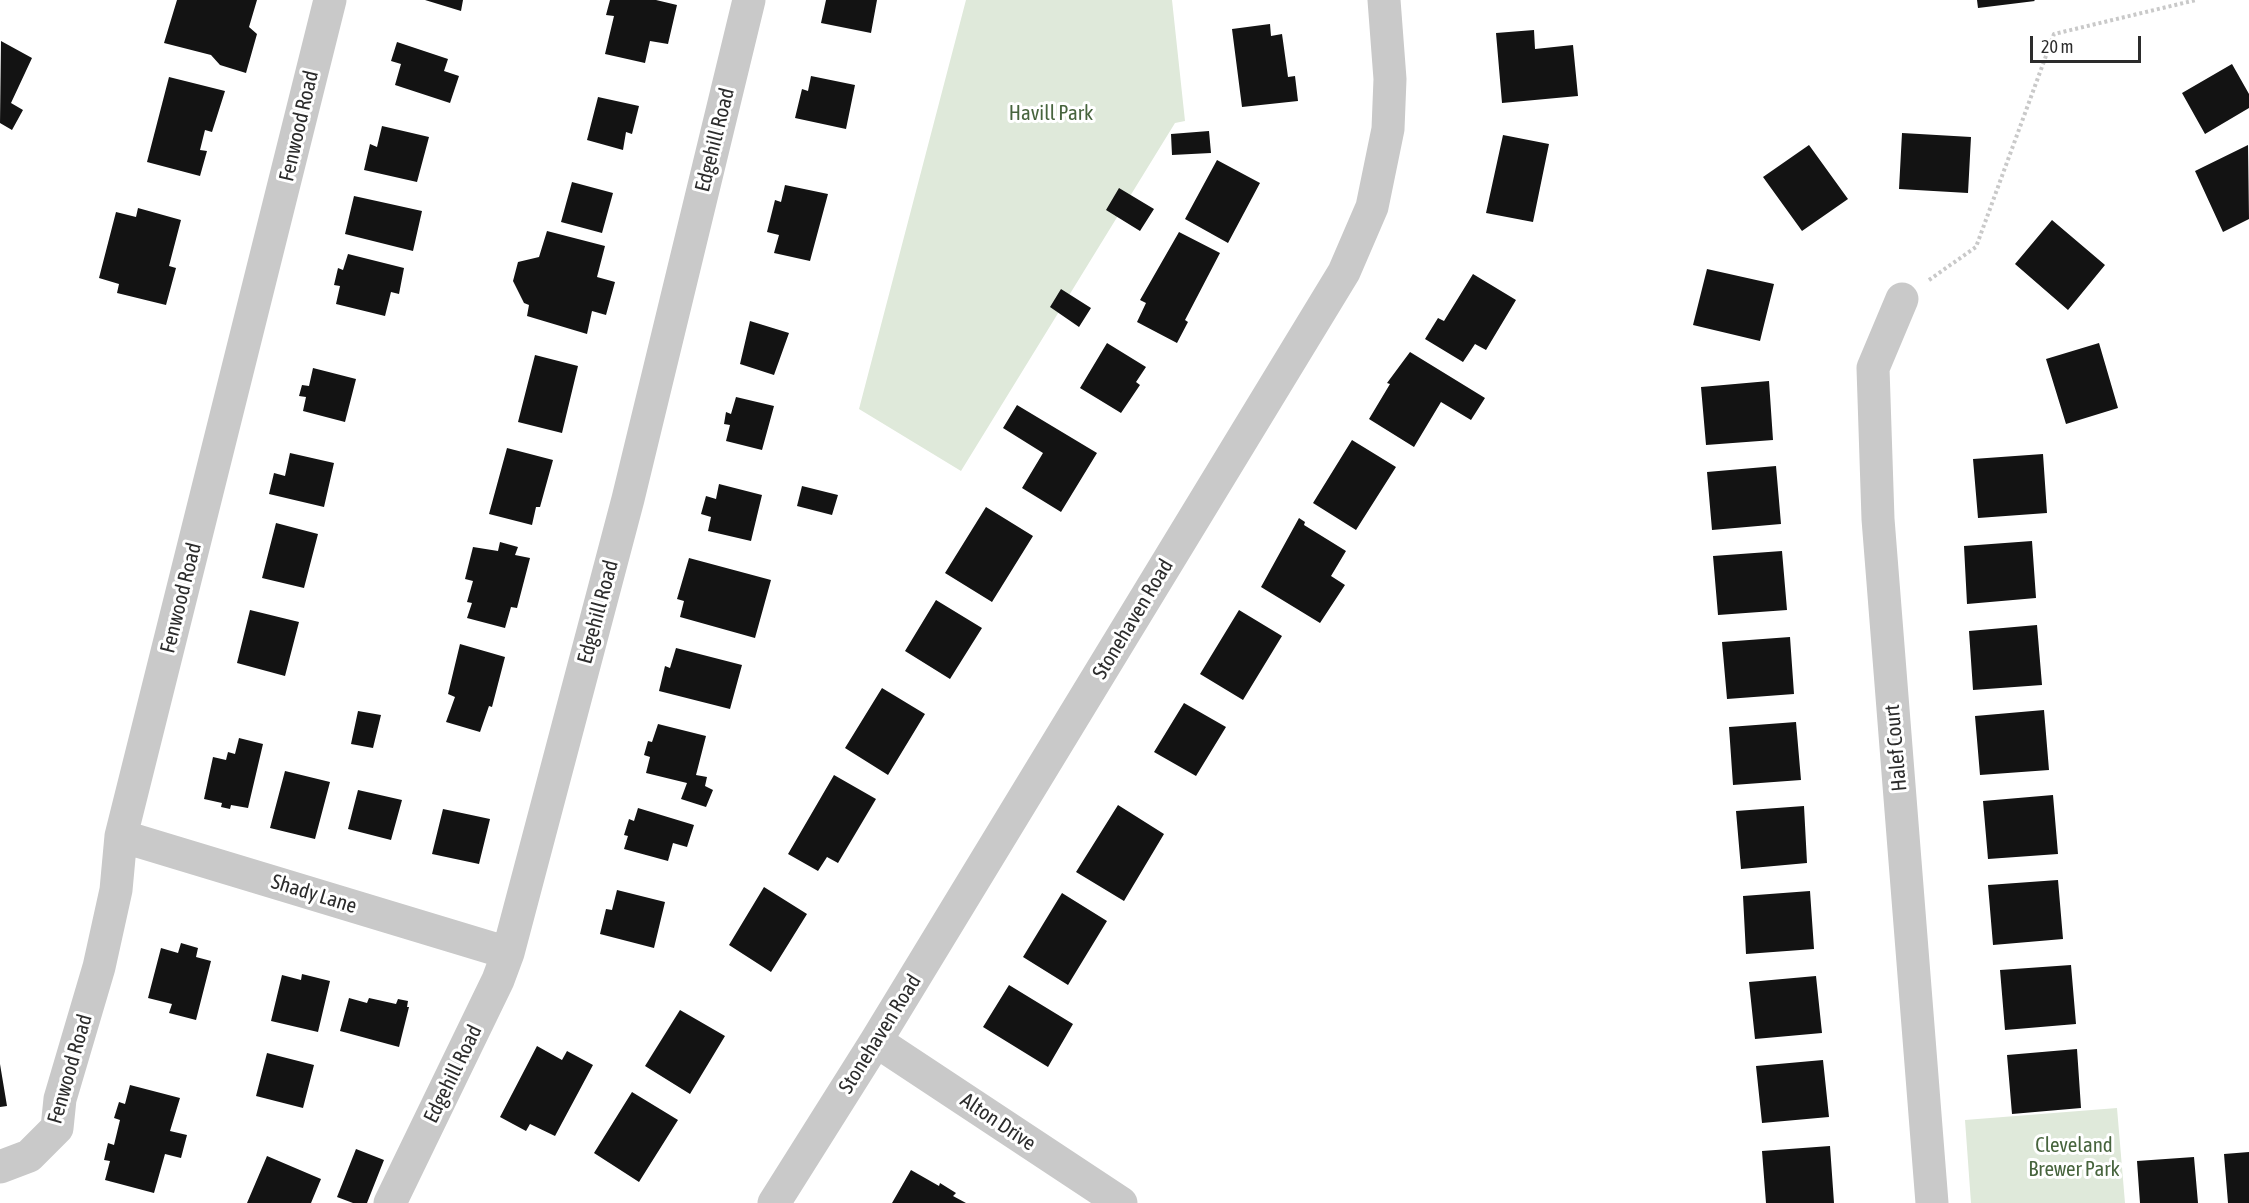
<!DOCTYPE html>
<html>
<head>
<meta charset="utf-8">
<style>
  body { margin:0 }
  #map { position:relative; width:2249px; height:1203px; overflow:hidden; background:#fff; font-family:"Asap Condensed",sans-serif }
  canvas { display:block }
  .scale { position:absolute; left:2030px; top:36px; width:111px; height:27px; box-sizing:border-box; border:3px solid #2c2c2c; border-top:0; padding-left:8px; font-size:18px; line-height:21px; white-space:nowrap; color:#2c2c2c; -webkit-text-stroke:4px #fff; paint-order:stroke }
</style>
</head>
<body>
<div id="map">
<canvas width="2249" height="1203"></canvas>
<div class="scale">20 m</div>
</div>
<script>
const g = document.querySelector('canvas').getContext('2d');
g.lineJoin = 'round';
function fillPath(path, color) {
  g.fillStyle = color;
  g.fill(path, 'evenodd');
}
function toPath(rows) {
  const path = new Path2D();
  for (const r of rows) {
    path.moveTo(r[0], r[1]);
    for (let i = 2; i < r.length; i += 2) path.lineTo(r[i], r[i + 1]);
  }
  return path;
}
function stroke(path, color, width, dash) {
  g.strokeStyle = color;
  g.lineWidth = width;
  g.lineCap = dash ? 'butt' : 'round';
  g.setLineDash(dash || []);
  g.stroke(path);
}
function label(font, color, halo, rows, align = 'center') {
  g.font = font + ' "Asap Condensed",sans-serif';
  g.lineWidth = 6;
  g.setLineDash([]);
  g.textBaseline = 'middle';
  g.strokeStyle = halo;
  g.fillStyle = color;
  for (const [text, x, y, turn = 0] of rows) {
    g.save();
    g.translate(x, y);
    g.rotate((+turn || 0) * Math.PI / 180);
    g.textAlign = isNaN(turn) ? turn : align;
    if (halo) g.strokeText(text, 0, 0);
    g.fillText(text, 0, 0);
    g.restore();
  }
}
const green = toPath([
  [966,0,1172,0,1185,121,1175,123,961,471,859,409],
  [2117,1108,2125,1203,1971,1203,1965,1120]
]);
const building = toPath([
  [177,0,257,0,249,27,257,34,246,73,220,65,211,55,164,43],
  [425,0,463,0,461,11],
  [610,0,656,0,677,5,668,44,650,41,645,63,605,54,614,16,606,15],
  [826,0,877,0,871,33,821,23],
  [1977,0,2034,0,2035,1,1978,8],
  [1270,24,1271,36,1282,34,1288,77,1295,76,1298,101,1242,107,1232,29],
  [1534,30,1535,49,1573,45,1578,96,1502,103,1496,33],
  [1,41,32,58,11,103,23,110,12,130,0,123],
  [397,42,448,59,444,71,459,76,450,103,395,85,401,64,391,61],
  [2232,64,2249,94,2249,108,2205,134,2182,93],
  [811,76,855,85,846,129,795,118,802,89,808,91],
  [169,77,225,91,212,132,205,130,200,150,207,151,200,176,147,162],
  [598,97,639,106,632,134,626,132,623,150,587,140],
  [382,126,429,137,417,182,364,170,370,144,377,147],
  [1209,131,1211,153,1172,155,1171,134],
  [1902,133,1971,137,1968,193,1899,189],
  [1503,135,1549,144,1533,222,1486,213],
  [1809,145,1848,199,1802,231,1763,177],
  [2248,145,2249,219,2223,232,2195,171],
  [1217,160,1260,183,1228,243,1185,219],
  [572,182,613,193,602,233,561,222],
  [785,185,828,194,810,261,774,253,779,235,767,232,775,200,781,202],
  [1119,188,1154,209,1140,231,1106,210],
  [354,196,422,211,413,251,345,234],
  [138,208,181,220,169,266,176,268,166,305,117,293,119,284,99,278,116,212,136,217],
  [2052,220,2105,265,2068,310,2015,264],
  [547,231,605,246,597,277,615,282,606,315,592,311,587,334,527,316,529,305,524,303,513,281,518,262,539,257],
  [1179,232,1220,253,1185,320,1188,322,1177,343,1137,322,1146,303,1140,300],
  [348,254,404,268,399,294,391,292,385,316,336,304,340,286,334,285,338,268,343,270],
  [1707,269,1774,284,1760,341,1693,325],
  [1473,274,1516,300,1486,350,1475,344,1463,362,1425,339,1438,318,1444,321],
  [1061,289,1091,308,1079,327,1050,307],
  [750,321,789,333,774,375,740,364],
  [1107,343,1146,367,1136,382,1140,385,1121,413,1080,388],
  [2099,343,2118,408,2066,424,2046,359],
  [1410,352,1485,398,1471,420,1441,402,1414,447,1369,419,1390,384,1387,383],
  [535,355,578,366,562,433,518,422],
  [313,368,356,379,345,422,303,411,306,397,299,396,302,385,309,386],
  [1769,381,1773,440,1706,445,1701,387],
  [736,397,774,406,762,450,726,441,730,425,724,424,726,412,731,414],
  [1017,405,1097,453,1061,512,1022,488,1043,453,1003,428],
  [1352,440,1396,467,1356,530,1313,503],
  [507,448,553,460,540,507,536,507,532,525,489,514],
  [290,453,334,463,324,507,269,494,274,473,285,476],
  [2043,454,2047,513,1978,518,1973,459],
  [1776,466,1781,524,1712,530,1707,472],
  [719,484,762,495,751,541,708,531,711,517,701,514,706,496,716,499],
  [802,486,838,495,832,515,797,506],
  [986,507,1033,536,992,602,945,573],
  [1299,518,1305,522,1304,525,1346,551,1331,576,1345,585,1320,623,1261,587],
  [276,523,318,534,304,588,262,578],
  [2032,541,2036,598,1967,604,1964,546],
  [500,542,518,547,515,555,530,558,517,608,511,607,505,628,467,618,472,603,467,602,473,581,465,579,473,547,498,551],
  [1782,551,1787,610,1718,615,1713,556],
  [689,558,771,580,755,638,680,617,684,601,677,599],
  [936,600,982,628,950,679,905,651],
  [250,610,299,622,285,676,237,663],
  [1239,610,1282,636,1243,700,1200,674],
  [2037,625,2042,685,1973,690,1969,631],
  [1790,637,1794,694,1727,699,1722,642],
  [460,644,505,657,492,707,489,706,480,732,446,722,455,697,448,694],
  [676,648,742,665,730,709,659,691,665,666,670,668],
  [882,688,925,714,888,775,845,748],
  [1184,703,1226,727,1196,776,1154,752],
  [2044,710,2049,770,1980,775,1975,716],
  [358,711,381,715,373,748,351,744],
  [1796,722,1801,780,1733,785,1729,727],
  [658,724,706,736,696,775,707,777,705,786,713,790,706,807,681,799,687,783,646,773,650,757,644,755,648,741,652,742],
  [239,738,263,744,248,808,231,805,230,809,221,807,222,803,204,799,213,757,226,760,228,752,235,754],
  [285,771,330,782,315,839,270,828],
  [834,775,876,799,838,863,827,857,818,871,788,854],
  [358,790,402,800,391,840,348,829],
  [2053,795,2058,854,1988,859,1983,801],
  [1118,805,1164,834,1124,901,1076,872],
  [1804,806,1807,863,1741,869,1736,811],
  [638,808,694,825,687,847,673,843,668,861,624,849,628,836,624,835,629,819,634,821],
  [443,809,490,819,479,864,432,854],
  [2058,880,2063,939,1993,945,1988,885],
  [764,887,807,914,771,972,729,945],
  [617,890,665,902,654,948,600,934,606,909,612,910],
  [1810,891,1814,949,1746,954,1743,896],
  [1062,893,1107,921,1068,985,1023,957],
  [181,943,198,948,196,957,211,961,196,1020,169,1013,172,1004,148,998,161,948,178,953],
  [2071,965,2076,1024,2005,1030,2000,970],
  [302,974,330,981,318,1032,271,1021,282,975,301,980],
  [1816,976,1822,1033,1755,1039,1749,982],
  [1009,985,1073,1024,1048,1067,983,1027],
  [349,998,367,1003,369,998,396,1004,398,999,408,1001,407,1007,409,1007,399,1047,340,1031],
  [680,1010,725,1036,690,1094,645,1066],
  [537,1046,562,1060,567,1051,593,1065,555,1136,530,1124,526,1131,500,1117],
  [2077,1049,2081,1108,2012,1114,2007,1055],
  [267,1053,314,1065,303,1108,256,1096],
  [1823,1060,1829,1117,1762,1123,1756,1066],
  [0,1064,7,1106,0,1107],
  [130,1085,180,1098,170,1131,187,1135,181,1158,165,1154,154,1193,105,1180,110,1161,104,1160,108,1143,114,1145,120,1120,114,1118,119,1102,125,1104],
  [632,1092,678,1120,639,1182,594,1153],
  [1830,1146,1834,1203,1766,1203,1762,1151],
  [356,1149,384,1160,367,1203,353,1203,337,1197],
  [2249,1152,2249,1203,2228,1203,2224,1154],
  [267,1156,321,1179,311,1203,247,1203],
  [2194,1157,2198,1203,2140,1203,2137,1161],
  [911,1170,939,1186,940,1183,956,1193,953,1196,966,1203,892,1203]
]);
const path = toPath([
  [1929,280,1976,247,2054,34,2196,0]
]);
const minor = toPath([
  [1902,299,1873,368,1878,519,1932,1203],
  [121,836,508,953],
  [876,1041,1121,1203],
  [0,1167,29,1156,57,1128,60,1099,99,967,116,890,121,836,330,0],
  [390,1203,498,980,508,953,628,499,749,0],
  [774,1203,876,1041,1344,272,1372,207,1388,129,1390,79,1384,0]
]);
const parkNames = [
  ["Havill Park",1051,113],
  ["Cleveland",2074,1145],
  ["Brewer Park",2074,1169]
];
const streetNames = [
  ["Fenwood Road",299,126,-77],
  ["Edgehill Road",715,140,-76],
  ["Fenwood Road",181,598,-76],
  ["Edgehill Road",598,612,-75],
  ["Stonehaven Road",1133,619,-59],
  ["Halef Court",1896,748,-95],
  ["Shady Lane",314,894,17],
  ["Stonehaven Road",880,1034,-58],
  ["Fenwood Road",70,1069,-74],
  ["Edgehill Road",453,1074,-64],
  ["Alton Drive",998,1122,34]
];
fillPath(green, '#dfe9da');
fillPath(building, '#131313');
stroke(path, '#c9c9c9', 4, [3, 3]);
stroke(minor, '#c9c9c9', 33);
label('21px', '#47643d', '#fff', parkNames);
label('21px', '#2c2c2c', '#fff', streetNames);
</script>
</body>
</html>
